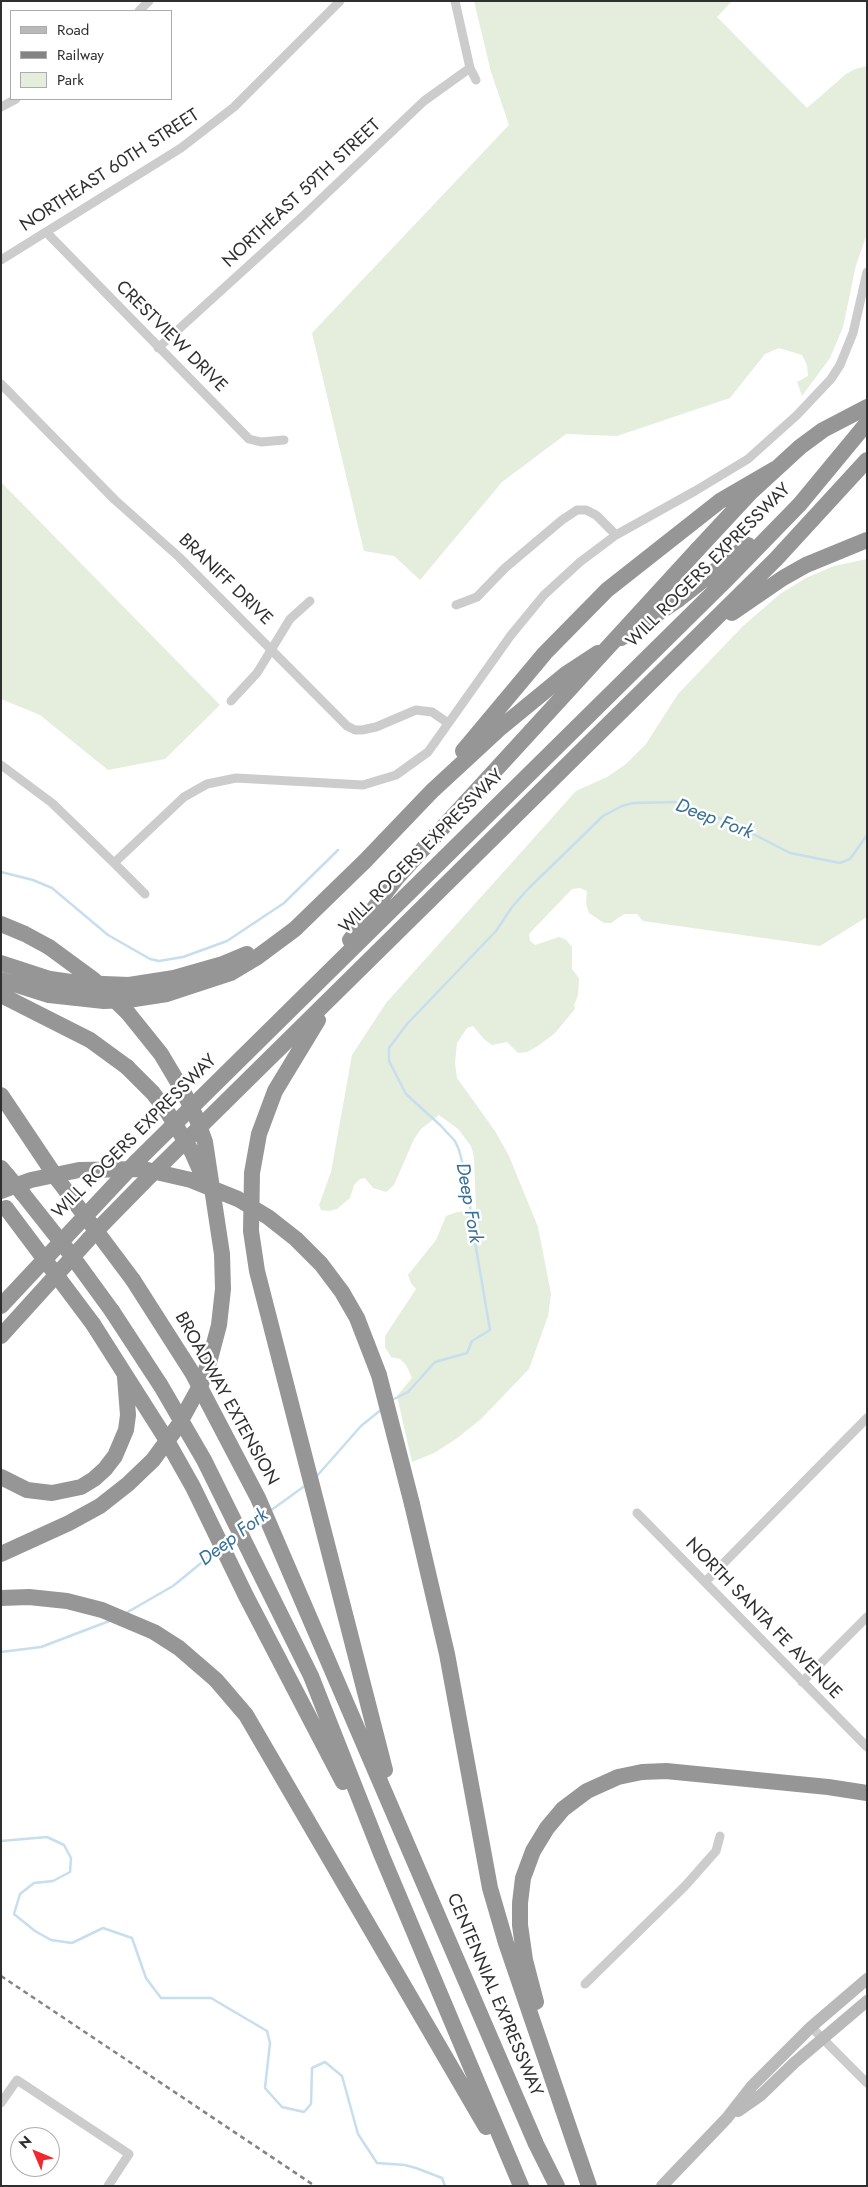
<!DOCTYPE html>
<html>
<head>
<meta charset="utf-8">
<style>
  body { margin:0 }
  #map { position:relative; width:868px; height:2187px; overflow:hidden; background:#fff; font-family:Jost,sans-serif }
  canvas { display:block }
  .frame { position:absolute; inset:0; border:2px solid #2f2f2f; pointer-events:none }
  .legend { position:absolute; left:10px; top:10px; width:162px; height:90px; box-sizing:border-box; background:#fff; border:1px solid #acacac; margin:0; padding:6px 9px; list-style:none; font-size:15px; color:#2f2f2f }
  .legend li { display:flex; align-items:center; gap:10px; height:25px }
  .legend b { width:25px; border:1px solid #acacac }
  .north { position:absolute; left:10px; top:2127px; width:50px; height:50px; box-sizing:border-box; background:#fff; border:1px solid #acacac; border-radius:50%; rotate:315deg; font-size:14px; font-weight:700; line-height:20px; text-align:center; color:#2f2f2f }
  .north::after { content:''; display:block; margin:auto; width:18px; height:22px; background:#ef2832; clip-path:polygon(50% 0,100% 100%,50% 72%,0 100%) }
</style>
</head>
<body>
<div id="map">
<canvas width="868" height="2187"></canvas>
<div class="frame"></div>
<ul class="legend">
<li><b style="height:6px;background:#b9b9b9"></b>Road</li>
<li><b style="height:6px;background:#848484"></b>Railway</li>
<li><b style="height:14px;background:#e5eddc"></b>Park</li>
</ul>
<div class="north">N</div>
</div>
<script>
const g = document.querySelector('canvas').getContext('2d');
g.lineJoin = 'round';
function fillPath(path, color) {
  g.fillStyle = color;
  g.fill(path, 'evenodd');
}
function toPath(rows) {
  const path = new Path2D();
  for (const r of rows) {
    path.moveTo(r[0], r[1]);
    for (let i = 2; i < r.length; i += 2) path.lineTo(r[i], r[i + 1]);
  }
  return path;
}
function stroke(path, color, width, dash) {
  g.strokeStyle = color;
  g.lineWidth = width;
  g.lineCap = dash ? 'butt' : 'round';
  g.setLineDash(dash || []);
  g.stroke(path);
}
function label(font, color, halo, rows, align = 'center') {
  g.font = font + ' Jost,sans-serif';
  g.lineWidth = 5;
  g.setLineDash([]);
  g.textBaseline = 'middle';
  g.strokeStyle = halo;
  g.fillStyle = color;
  for (const [text, x, y, turn = 0] of rows) {
    g.save();
    g.translate(x, y);
    g.rotate((+turn || 0) * Math.PI / 180);
    g.textAlign = isNaN(turn) ? turn : align;
    if (halo) g.strokeText(text, 0, 0);
    g.fillText(text, 0, 0);
    g.restore();
  }
}
const green = toPath([
  [474,1,732,1,717,17,807,108,846,74,855,69,867,66,867,234,856,265,843,327,830,358,802,396,797,382,808,376,807,365,802,355,779,348,765,354,730,398,617,436,566,434,502,482,420,580,394,556,364,551,312,333,509,125,491,72],
  [1,482,220,705,165,759,108,770,40,715,1,699],
  [867,559,867,917,820,946,643,921,637,914,624,914,611,923,604,923,589,913,586,904,587,891,580,888,572,889,529,934,530,941,535,945,559,937,566,940,572,947,572,969,579,978,578,995,574,1005,575,1009,555,1033,538,1046,527,1052,518,1053,507,1042,492,1045,484,1039,473,1026,467,1028,457,1043,455,1063,457,1078,495,1131,509,1156,538,1227,551,1294,548,1316,529,1369,481,1419,456,1439,434,1453,412,1462,397,1396,412,1378,406,1365,400,1359,391,1357,385,1347,385,1336,416,1289,411,1283,408,1275,436,1240,446,1216,457,1212,476,1210,474,1157,471,1146,458,1129,439,1115,421,1129,414,1139,394,1185,386,1192,373,1188,365,1178,360,1179,354,1185,350,1198,337,1209,329,1211,321,1210,319,1205,331,1172,352,1055,386,1003,576,791,607,777,626,764,646,744,678,694,743,626,780,594,806,578,834,566]
]);
const stream = toPath([
  [1,872,33,880,52,888,108,935,150,959,159,961,183,957,227,941,284,903,338,850],
  [392,1400,408,1392,435,1362,467,1353,472,1341,490,1330,474,1236,466,1176,459,1150,455,1141,440,1125,406,1094,389,1061,389,1048,407,1024,496,931,512,907,528,889,603,816,622,806,633,803,675,802,730,822,790,853,840,863,850,859,867,835],
  [316,1477,361,1426,382,1409],
  [270,1511,306,1485],
  [244,1530,260,1519],
  [226,1543,235,1536],
  [126,1613,173,1586,217,1550],
  [1,1652,41,1647,112,1620],
  [1,1841,47,1837,64,1845,71,1858,70,1872,53,1881,34,1883,20,1894,14,1914,35,1931,51,1940,72,1943,103,1928,132,1938,146,1978,161,1998,211,1998,267,2031,270,2043,265,2088,282,2107,304,2112,311,2104,312,2068,325,2062,342,2076,358,2134,377,2163,405,2165,416,2168,442,2178,445,2186]
]);
const minor = toPath([
  [455,1,470,68,476,80],
  [139,11,149,1],
  [1,107,16,99],
  [47,233,249,439,261,442,284,440],
  [1,260,181,148,234,107,340,1],
  [158,348,302,217,424,101,470,68],
  [1,384,115,500,179,557,347,726,355,730,362,730,376,727,416,710,432,712,448,723],
  [456,605,477,597,505,568,562,520,577,510,586,510,596,515,616,535],
  [231,701,257,673,290,619,310,601],
  [1,765,52,803,114,863],
  [145,894,114,863,184,797,207,784,236,778,363,785,396,775,428,752,511,635,544,595,580,562,616,535,695,491,748,459,797,415,831,379,840,365,853,333,867,272],
  [637,1513,867,1747],
  [705,1582,867,1418],
  [802,1682,867,1617],
  [585,1984,685,1886,716,1851,720,1836],
  [811,2027,867,2083],
  [1,2103,17,2080,129,2154,108,2186]
]);
const secondary = toPath([
  [738,2111,761,2095,794,2063,867,2001],
  [662,2186,727,2118,752,2086,811,2027,867,1979]
]);
const motorway = toPath([
  [698,549,751,492,800,447,823,430,867,407],
  [732,613,783,578,806,565,867,540],
  [621,638,679,599,748,545],
  [463,751,545,653,607,590,720,501,775,469],
  [1,924,25,934,49,947],
  [350,940,396,879,424,848],
  [1,963,50,979,78,983,129,985,174,978,223,964,247,954],
  [1,980,49,995,104,1001,128,1000,167,994,231,973,256,958,295,929,365,861,433,790,499,729,566,674,598,653],
  [1,995,90,1040,127,1067],
  [318,1020,275,1091,259,1134,252,1173,251,1231,257,1271,385,1770],
  [1,1095,58,1180],
  [1,1168,23,1194],
  [133,1280,193,1374,258,1498,536,2144,557,2186],
  [1,1306,135,1163,727,579,800,504,867,423],
  [112,1311,161,1386,204,1460,311,1676,382,1856,521,2186],
  [93,1324,166,1439,193,1487,246,1596,343,1782],
  [1,1336,98,1229,149,1177,776,559,867,460],
  [1,1477,27,1490,52,1493,81,1487,94,1479,105,1469,115,1456,126,1430,128,1415,125,1377],
  [412,1504,447,1654,490,1888,506,1943,589,2186],
  [1,1598,29,1597,67,1601,102,1610,154,1632,179,1648,216,1680,246,1715,486,2127],
  [536,2002,525,1960,520,1925,520,1903,523,1878,533,1851,547,1828,563,1809,587,1791,618,1777,642,1772,666,1771,828,1787,867,1793]
]);
const rail = toPath([
  [1,1976,315,2186]
]);
const motorwayBridge = toPath([
  [424,848,698,549],
  [127,1067,153,1093,168,1113,192,1152,204,1179],
  [58,1180,133,1280],
  [1,1191,31,1180,79,1170,143,1169,191,1180,238,1199,268,1217,296,1239,321,1264,342,1292,357,1318,379,1375,412,1504],
  [23,1194,69,1252,112,1311],
  [6,1208,93,1324],
  [1,1554,69,1523,100,1506,128,1484,153,1460,178,1426,201,1384,210,1359,219,1325,223,1289,222,1254,205,1142,196,1117,183,1091,161,1054,128,1013,94,980,49,947]
]);
const streetNames = [
  ["NORTHEAST 60TH STREET",110,171,-33],
  ["NORTHEAST 59TH STREET",302,194,-43],
  ["CRESTVIEW DRIVE",171,337,45],
  ["WILL ROGERS EXPRESSWAY",709,566,-45],
  ["BRANIFF DRIVE",225,580,44],
  ["WILL ROGERS EXPRESSWAY",422,852,-45],
  ["WILL ROGERS EXPRESSWAY",135,1137,-45],
  ["BROADWAY EXTENSION",226,1399,61],
  ["NORTH SANTA FE AVENUE",763,1619,46],
  ["CENTENNIAL EXPRESSWAY",494,1995,67]
];
const waterNames = [
  ["Deep Fork",714,820,21],
  ["Deep Fork",468,1203,80],
  ["Deep Fork",234,1538,-37]
];
fillPath(green, '#e5eddc');
stroke(stream, '#c7deee', 2.5);
stroke(minor, '#ccc', 9);
stroke(secondary, '#b9b9b9', 12);
stroke(motorway, '#969696', 16);
stroke(rail, '#848484', 2.5, [5, 4]);
stroke(motorwayBridge, '#969696', 16);
label('18px', '#2f2f2f', '#fff', streetNames);
label('italic 19px', '#386f96', '#fff', waterNames);
</script>
</body>
</html>
